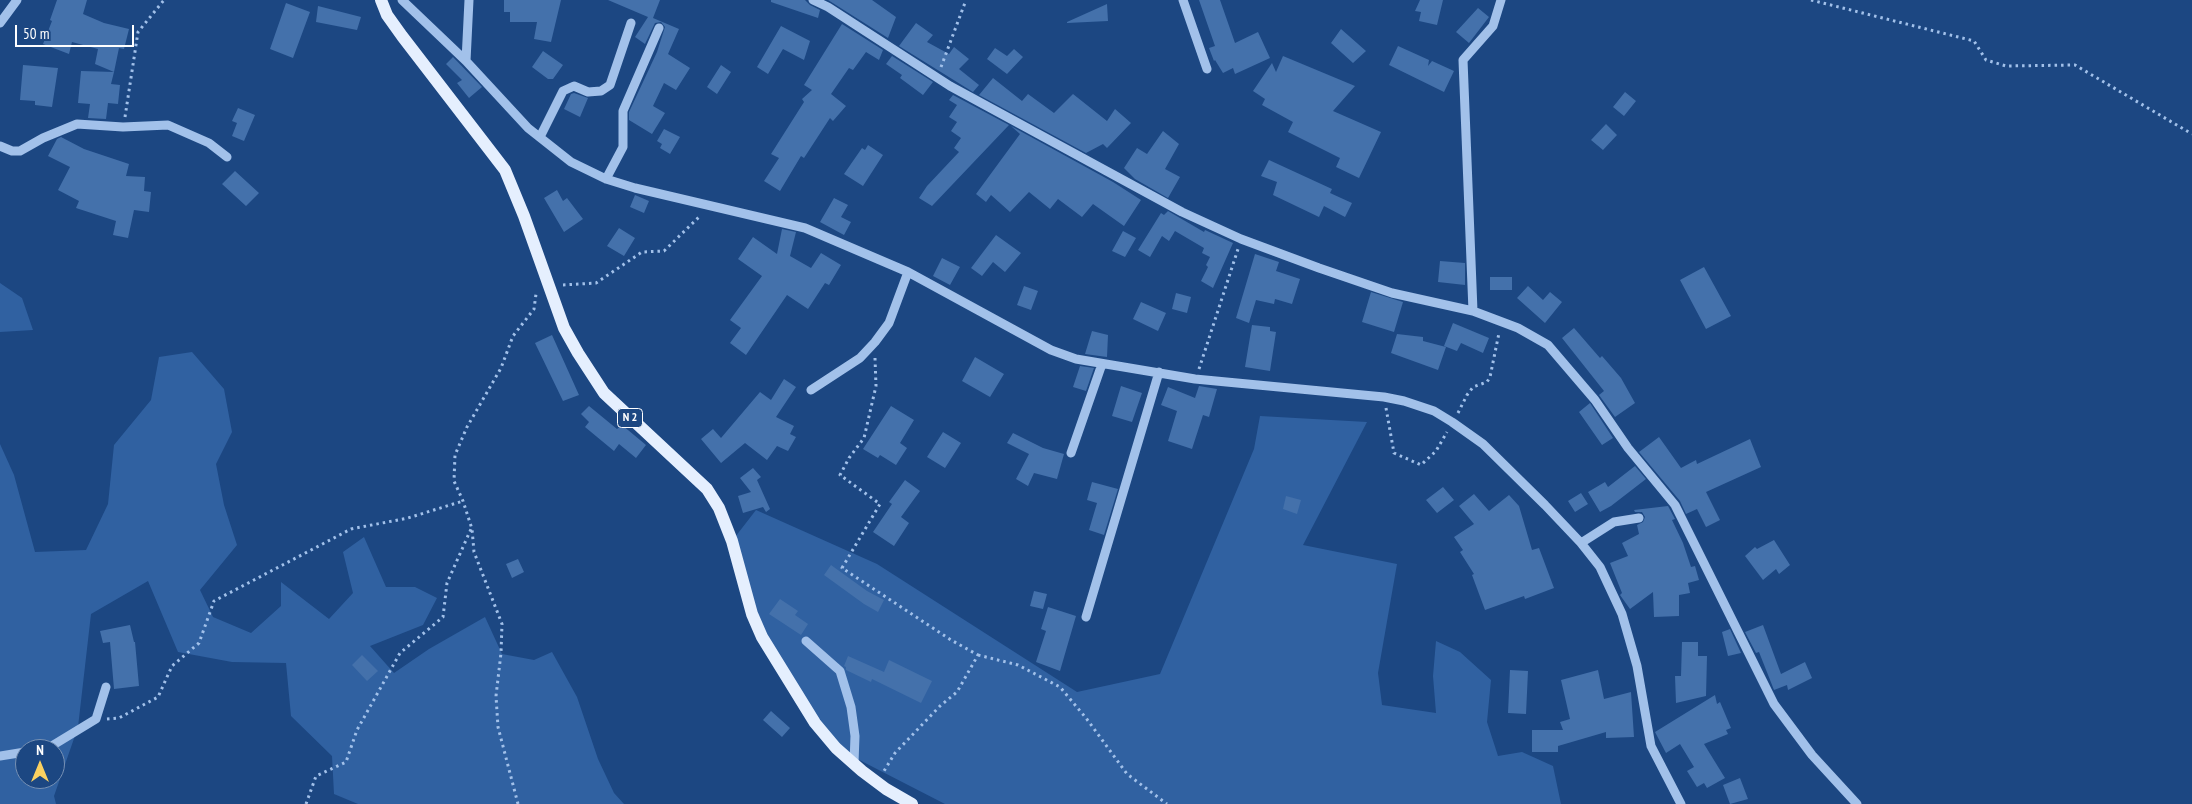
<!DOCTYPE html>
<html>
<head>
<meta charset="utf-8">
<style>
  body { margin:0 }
  #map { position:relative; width:2192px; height:804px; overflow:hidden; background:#1c4782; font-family:"PT Sans Narrow",sans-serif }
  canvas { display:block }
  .north { position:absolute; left:15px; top:739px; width:50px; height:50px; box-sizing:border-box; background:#1c4782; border:1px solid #7791b4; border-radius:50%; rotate:0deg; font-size:14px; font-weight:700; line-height:20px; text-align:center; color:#fff }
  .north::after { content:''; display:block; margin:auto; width:18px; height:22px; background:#fad060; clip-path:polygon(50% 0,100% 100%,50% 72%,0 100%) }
  .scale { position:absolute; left:15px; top:25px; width:119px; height:22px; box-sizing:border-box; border:2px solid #fff; border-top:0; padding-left:6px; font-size:15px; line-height:18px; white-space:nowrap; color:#fff; -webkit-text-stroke:4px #1c4782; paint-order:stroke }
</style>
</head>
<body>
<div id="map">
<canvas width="2192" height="804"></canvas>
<div class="north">N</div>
<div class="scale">50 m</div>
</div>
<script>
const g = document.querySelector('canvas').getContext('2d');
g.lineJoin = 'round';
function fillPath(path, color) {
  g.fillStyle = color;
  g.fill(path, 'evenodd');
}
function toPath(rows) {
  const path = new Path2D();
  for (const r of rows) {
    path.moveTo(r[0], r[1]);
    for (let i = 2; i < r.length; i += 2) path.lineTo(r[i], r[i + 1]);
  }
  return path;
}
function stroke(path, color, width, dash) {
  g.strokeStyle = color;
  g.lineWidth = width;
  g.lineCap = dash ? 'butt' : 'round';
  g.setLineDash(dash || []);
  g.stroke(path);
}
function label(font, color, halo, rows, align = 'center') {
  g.font = font + ' "PT Sans Narrow",sans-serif';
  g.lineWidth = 4;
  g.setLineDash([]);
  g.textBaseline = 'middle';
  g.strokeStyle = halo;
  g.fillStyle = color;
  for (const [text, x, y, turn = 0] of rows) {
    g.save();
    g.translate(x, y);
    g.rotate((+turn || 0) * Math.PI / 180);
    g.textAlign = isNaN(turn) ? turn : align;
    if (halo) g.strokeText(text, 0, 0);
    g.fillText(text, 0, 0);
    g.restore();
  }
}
const green = toPath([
  [0,283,22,298,33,330,0,332],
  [192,352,224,389,232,432,216,464,224,505,237,545,200,590,213,617,251,633,281,606,281,582,329,619,353,593,343,552,364,537,386,587,415,587,437,598,423,625,370,646,394,673,429,649,485,617,502,654,534,660,552,652,577,697,598,759,614,793,624,804,358,804,334,794,332,756,291,716,286,663,232,662,178,652,148,581,91,614,78,727,54,796,56,804,0,804,0,444,14,475,35,552,86,550,108,504,114,445,151,400,159,357],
  [25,749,55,749,55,779,25,779],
  [1260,416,1367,422,1303,545,1397,564,1378,673,1382,705,1436,713,1433,676,1436,641,1460,652,1491,680,1487,722,1498,756,1522,752,1553,766,1561,804,945,804,836,748,762,637,732,541,756,510,877,564,1077,692,1160,674,1254,449]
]);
const building = toPath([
  [57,0,87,0,83,14,104,23,129,29,124,49,119,48,114,72,95,64,98,49,72,42,69,54,43,44,52,21,50,20],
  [504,0,561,0,551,42,534,39,537,22,510,22,510,12,504,12],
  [608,0,660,0,653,18,679,29,668,54,690,68,676,90,664,83,653,106,665,113,652,134,629,120,629,112,657,52,665,27,661,22,655,23,645,44,635,37,648,17],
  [771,0,805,0,810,5,820,10,818,18,771,2],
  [828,0,872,0,896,17,888,38],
  [1199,0,1220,0,1235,43,1258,32,1270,58,1235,74,1233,68,1223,73,1215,60,1214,61,1209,48,1215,46],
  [1420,0,1443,0,1437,25,1419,21,1421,12,1415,11],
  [286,3,310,12,293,58,270,49],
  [1107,4,1108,21,1067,23,1067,22],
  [318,6,361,17,357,30,316,22],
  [1478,8,1489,17,1469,43,1456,32],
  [916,23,933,35,927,42,949,54,954,47,969,59,959,69,979,85,973,92,899,46],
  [842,24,883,50,879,60,866,52,853,70,849,68,831,94,846,106,833,121,830,118,804,158,801,156,780,191,764,181,779,158,771,154,804,102,802,99,812,90,804,85],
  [781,26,810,41,804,60,783,49,768,74,757,67],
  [1341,29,1366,51,1353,63,1331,43],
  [1398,46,1429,60,1428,66,1432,61,1454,71,1444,92,1389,65],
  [995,48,1007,56,1014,49,1023,57,1007,74,987,59],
  [543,51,563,65,553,79,548,79,532,67],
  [892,56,933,82,923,95,900,78,902,75,886,64],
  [1283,56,1355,86,1333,111,1381,132,1359,178,1336,167,1340,158,1288,132,1293,122,1262,105,1265,99,1253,91,1272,63,1276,72],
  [453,57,482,87,469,98,457,83,462,80,446,64],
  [23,65,58,68,52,107,35,105,35,101,20,100],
  [721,65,731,72,717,94,707,87],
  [81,71,114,72,111,84,120,85,118,104,108,103,106,119,88,118,90,104,78,103],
  [993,78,1022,101,1028,94,1054,113,1073,94,1107,121,1115,109,1131,123,1107,148,1103,144,1086,153,979,95],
  [1625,92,1636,101,1624,116,1613,107],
  [574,93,588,98,580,117,564,109,571,94],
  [953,95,1009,125,932,206,919,198,927,186,959,152,954,148,961,138,951,131,957,122,949,117,957,105,949,100],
  [238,108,255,115,244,141,232,136,237,123,232,121],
  [1606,124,1617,135,1603,150,1591,140],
  [1011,126,1113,182,1141,200,1124,226,1093,204,1082,217,1058,199,1050,209,1029,192,1010,212,991,195,986,202,976,194,1020,134],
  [664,129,680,137,670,154,660,148,662,144,657,141],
  [1163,131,1179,144,1165,169,1180,177,1168,198,1135,179,1124,168,1137,148,1147,154],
  [61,137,84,149,129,164,126,176,145,177,144,191,151,192,149,212,134,210,128,238,113,235,116,221,76,208,79,201,58,190,70,167,48,156,57,139],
  [868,145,883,155,863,186,844,174,862,148,865,150],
  [1269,160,1332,189,1330,193,1352,203,1345,217,1324,206,1319,217,1273,195,1277,182,1261,176],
  [235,171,259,193,246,206,222,184],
  [557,190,563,201,567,198,583,219,564,232,544,198],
  [635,195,649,201,644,213,630,207],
  [834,198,848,205,841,217,851,222,844,235,820,222],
  [1168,211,1204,232,1205,230,1233,243,1213,288,1201,281,1208,267,1206,265,1210,257,1202,253,1204,248,1175,231,1169,241,1162,236,1150,257,1138,250,1161,213,1164,215],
  [619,228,635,238,624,256,607,246],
  [782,229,796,232,790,256,811,268,821,253,841,265,829,285,825,283,808,309,787,295,746,355,730,343,741,328,730,320,762,276,738,259,753,237,777,254],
  [1123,231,1136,238,1125,257,1112,251],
  [996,235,1021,253,1005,272,993,262,982,276,971,268],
  [1255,254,1279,262,1276,271,1300,279,1292,304,1275,299,1274,304,1256,300,1249,323,1236,318],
  [942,258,960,267,950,285,933,276],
  [1440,261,1465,263,1465,285,1438,282],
  [1704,267,1731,316,1706,329,1680,280],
  [1490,277,1512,277,1512,290,1490,290],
  [1024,286,1038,291,1031,310,1017,305],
  [1528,286,1543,300,1550,292,1562,302,1545,323,1517,298],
  [1371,292,1403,302,1394,332,1362,322],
  [1176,293,1191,297,1187,313,1172,309],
  [1141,302,1166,313,1158,331,1133,319],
  [1453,323,1489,338,1483,353,1461,343,1457,351,1444,346],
  [1252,325,1270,327,1270,331,1276,332,1270,371,1245,367],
  [1574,328,1600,358,1602,356,1621,378,1635,403,1615,417,1599,395,1604,391,1562,338],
  [1092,331,1108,335,1107,357,1085,354],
  [1397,334,1423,337,1423,341,1446,347,1438,370,1391,353],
  [552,335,579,395,563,401,535,343],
  [975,357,1004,374,990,397,962,381],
  [1080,366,1094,368,1086,391,1073,387],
  [784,379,796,387,776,417,794,426,790,434,796,437,788,451,777,446,767,460,745,443,721,463,701,439,713,429,721,438,760,392,771,400],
  [1121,386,1142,393,1132,422,1112,416],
  [1199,386,1217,389,1209,417,1203,415,1192,449,1168,441,1177,411,1161,405,1168,387,1195,398],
  [1590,403,1613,438,1602,445,1579,412],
  [589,406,617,429,622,425,646,445,636,458,619,444,614,451,585,427,589,422,581,414],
  [891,406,914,420,900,443,907,448,896,465,880,455,878,458,863,449],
  [943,432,961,443,945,468,927,457],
  [1013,433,1043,448,1064,454,1057,479,1034,473,1028,486,1016,479,1029,454,1007,443],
  [1659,437,1681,468,1696,460,1697,464,1750,439,1761,467,1706,492,1720,520,1706,527,1697,509,1686,514,1680,501,1639,452],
  [1635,466,1646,479,1611,506,1600,512,1588,492,1605,482,1608,487],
  [753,468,761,477,757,480,770,509,766,512,763,507,743,513,738,496,751,492,740,478],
  [905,480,920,491,901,517,909,523,894,546,873,532,892,504,889,502],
  [1092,482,1118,489,1104,535,1089,530,1097,503,1087,500],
  [1443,487,1454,500,1437,513,1426,500],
  [1581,493,1588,504,1575,512,1568,501],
  [1474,494,1489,511,1509,495,1519,506,1532,550,1539,548,1554,588,1525,599,1524,596,1485,610,1472,575,1474,574,1460,552,1463,550,1454,537,1474,524,1459,506],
  [1286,496,1301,500,1297,514,1283,509],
  [1668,506,1675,519,1672,520,1683,543,1691,567,1695,566,1699,580,1688,583,1690,593,1679,595,1679,616,1654,617,1653,592,1630,609,1620,595,1622,593,1610,563,1628,556,1622,543,1639,534,1637,525,1643,522,1645,517,1642,512,1635,512,1634,510],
  [1774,540,1790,565,1779,574,1776,569,1763,580,1745,556,1755,547,1757,549],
  [518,559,524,572,512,578,506,564],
  [831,565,867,591,884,600,878,612,864,604,824,575],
  [1034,591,1047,594,1043,609,1030,606],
  [780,599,798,611,795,615,808,624,801,635,769,614],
  [1048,607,1076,616,1060,671,1036,662,1046,631,1041,629],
  [130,625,134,642,135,642,139,686,114,689,110,642,103,643,100,631],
  [1763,625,1781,674,1805,662,1812,678,1788,690,1787,685,1774,690,1759,652,1756,653,1745,632],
  [1730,629,1741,653,1728,656,1722,632],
  [1682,642,1698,642,1698,656,1707,656,1706,696,1676,703,1675,676,1681,676],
  [362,655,378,671,367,681,352,665],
  [848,656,884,672,889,660,932,681,921,703,872,679,871,682,846,670,846,667,844,666],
  [1510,670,1528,671,1526,714,1508,713],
  [1598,670,1604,699,1631,692,1634,737,1606,738,1606,732,1558,746,1558,752,1532,752,1532,730,1563,730,1560,722,1570,719,1561,680],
  [1715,695,1717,704,1720,702,1731,728,1726,730,1728,734,1704,744,1725,778,1707,788,1704,783,1697,787,1687,771,1694,767,1680,744,1666,753,1655,732],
  [771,711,790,728,782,737,763,720],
  [1740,778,1748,799,1730,804,1723,785]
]);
const path = toPath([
  [1811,0,1974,41,1986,60,2006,66,2075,65,2192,134],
  [941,67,966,0],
  [125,117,138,32,164,0],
  [563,285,596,283,642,252,664,251,701,215],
  [875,358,876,386,864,438,849,458,840,475,880,504,842,568,951,640,978,655,957,692,940,706,895,753,884,771],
  [1199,369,1238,249],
  [1386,408,1394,453,1421,465,1436,451,1447,432],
  [1458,413,1467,395,1473,387,1487,382,1490,377,1499,333],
  [978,655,1018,665,1060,687,1086,718,1127,774,1167,804],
  [107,719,119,718,158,697,172,666,199,643,214,601,351,529,408,518,463,501],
  [306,804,316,776,346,762,357,730,400,653,443,617,447,583,471,529],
  [518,804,498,727,496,696,501,653,502,624,474,552,472,529,463,501,454,481,455,455,467,427,501,368,513,336,534,309,536,294]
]);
const minor = toPath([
  [402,0,466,61,528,128,571,162,606,179,635,188,805,228,908,272,1051,350,1076,359,1195,379,1384,397,1404,401,1434,411,1452,422,1483,444,1545,505,1581,543,1600,567,1622,614,1637,666,1651,746,1681,804],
  [813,0,828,7,950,86,1182,212,1241,239,1319,268,1392,293,1473,311,1518,328,1548,345,1595,400,1628,448,1675,505,1774,704,1812,755,1857,804],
  [1183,0,1207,69],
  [0,23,17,0],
  [466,61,469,0],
  [540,137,563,91,574,86,588,92,601,91,610,85,631,23],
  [0,146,12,151,20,151,43,138,77,124,123,127,168,125,209,143,227,157],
  [606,179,623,147,623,111,659,28],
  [1473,311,1463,60,1493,26,1501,0],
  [811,390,860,358,875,342,889,323,908,272],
  [1071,453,1102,364],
  [1581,543,1614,522,1639,518],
  [1086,617,1159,372],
  [806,641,840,671,851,707,855,736,854,763],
  [39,749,50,747,96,719,106,687],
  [0,756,25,752]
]);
const major = toPath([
  [381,0,387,15,402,36,505,170,524,216,564,328,578,353,604,393,707,489,719,508,732,541,752,614,762,637,815,723,836,748,862,771,886,789,912,804]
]);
const shields = [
  [630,418,25]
];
const shieldNames = [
  ["N 2",630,418]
];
fillPath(green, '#3061a1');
fillPath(building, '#4471ab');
stroke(path, '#a2c1ea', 3, [2.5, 4]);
stroke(minor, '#a2c1ea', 9);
stroke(major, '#e5effe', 12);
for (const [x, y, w] of shields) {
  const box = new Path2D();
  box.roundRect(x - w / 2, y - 9.5, w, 19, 4);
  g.fillStyle = '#1c4782';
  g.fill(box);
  stroke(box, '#fff', 1);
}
label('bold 12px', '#fff', null, shieldNames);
</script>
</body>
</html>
